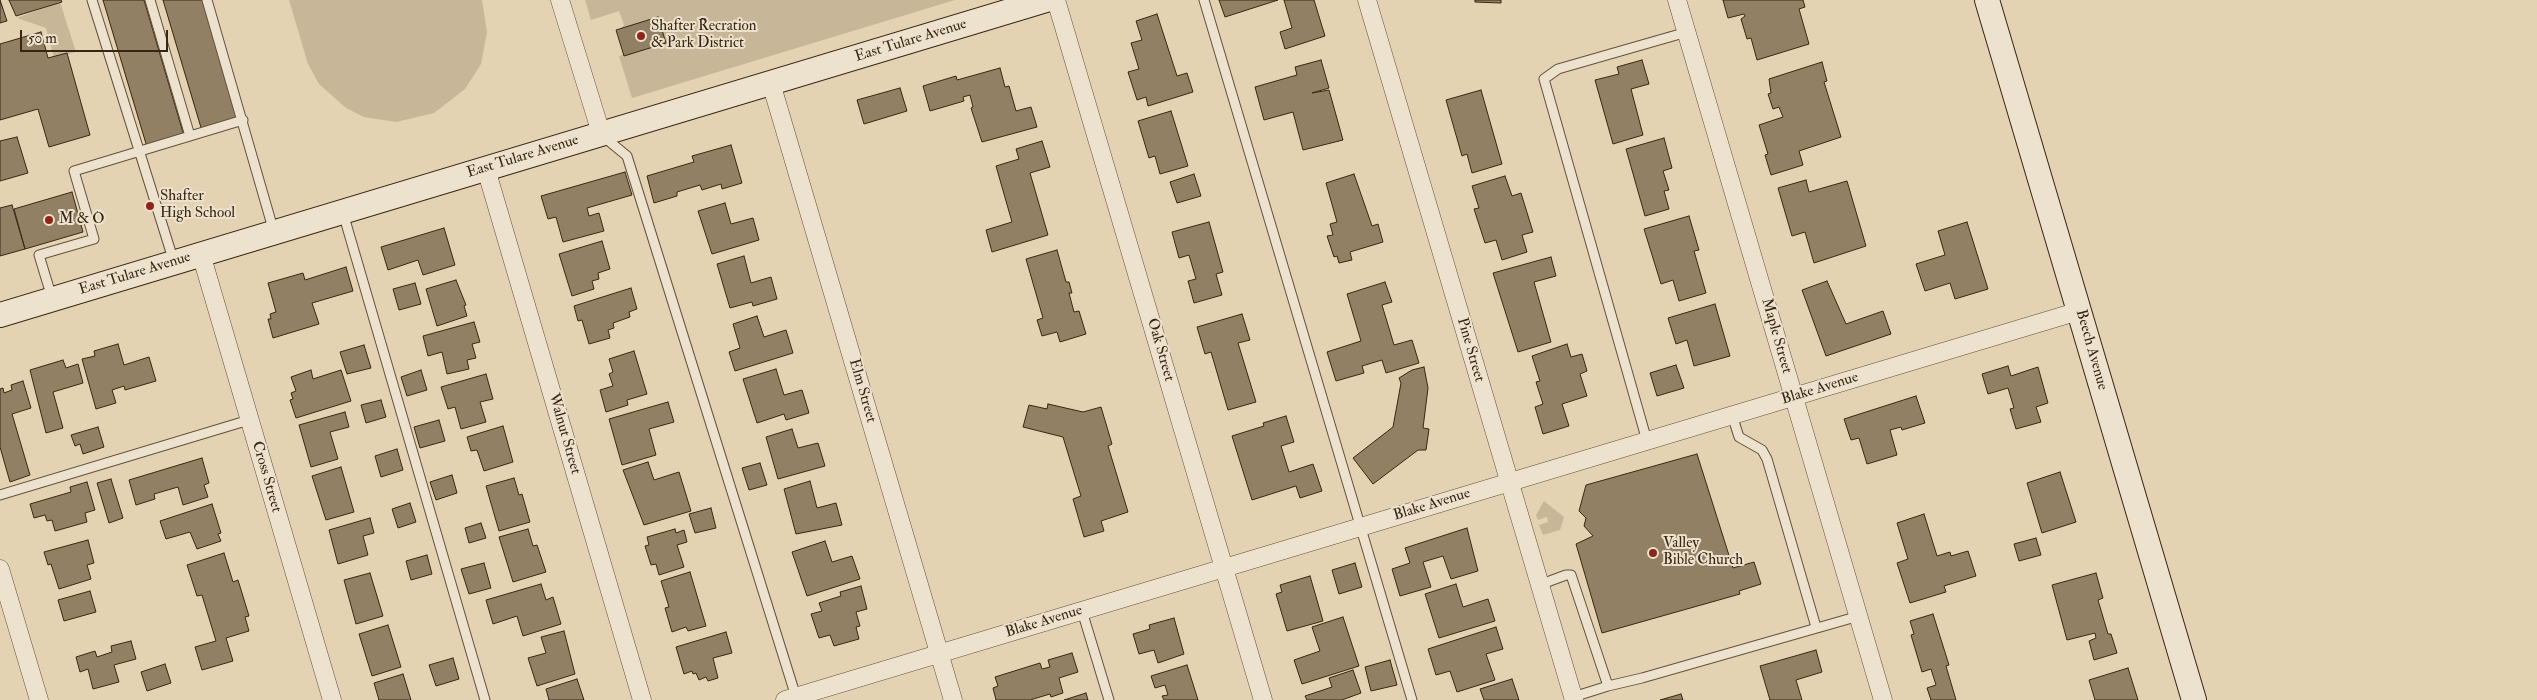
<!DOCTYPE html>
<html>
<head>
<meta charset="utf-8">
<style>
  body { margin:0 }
  #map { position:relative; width:2537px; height:700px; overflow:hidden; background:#e4d3b2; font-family:"IM FELL Double Pica",serif }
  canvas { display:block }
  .scale { position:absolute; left:20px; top:30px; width:148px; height:22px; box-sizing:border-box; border:2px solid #392612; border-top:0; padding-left:6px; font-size:15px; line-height:18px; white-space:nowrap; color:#392612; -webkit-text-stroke:4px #ede2cd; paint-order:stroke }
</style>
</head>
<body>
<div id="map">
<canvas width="2537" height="700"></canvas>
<div class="scale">50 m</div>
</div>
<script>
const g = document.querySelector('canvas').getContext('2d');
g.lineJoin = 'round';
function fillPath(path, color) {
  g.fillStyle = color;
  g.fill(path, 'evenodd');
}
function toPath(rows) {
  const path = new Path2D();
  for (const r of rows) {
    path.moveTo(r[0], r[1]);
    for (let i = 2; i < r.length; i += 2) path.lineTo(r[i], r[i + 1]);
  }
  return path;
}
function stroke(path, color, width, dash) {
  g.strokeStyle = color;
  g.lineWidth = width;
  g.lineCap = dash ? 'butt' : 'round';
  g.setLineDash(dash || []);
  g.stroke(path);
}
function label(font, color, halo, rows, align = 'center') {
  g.font = font + ' "IM FELL Double Pica",serif';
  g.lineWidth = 4;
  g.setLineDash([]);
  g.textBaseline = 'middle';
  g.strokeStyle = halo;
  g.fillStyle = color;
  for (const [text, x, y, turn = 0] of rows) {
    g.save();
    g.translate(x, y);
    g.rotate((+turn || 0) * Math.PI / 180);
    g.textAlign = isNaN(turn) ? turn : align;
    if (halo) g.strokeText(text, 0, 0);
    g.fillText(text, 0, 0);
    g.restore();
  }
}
const green = toPath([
  [289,0,482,0,487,32,481,64,465,89,434,113,396,122,364,117,346,108,319,84,308,64],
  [585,0,955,0,632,98,619,56,664,42,620,30,624,25,619,11,591,20],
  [60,2,76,52,54,58,46,28,17,18],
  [1544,501,1564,517,1560,530,1543,535,1539,525,1548,522,1547,517,1538,520,1536,515]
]);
const building = toPath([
  [0,0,7,21,0,23,0,0],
  [9,0,61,0,62,2,16,16,9,0],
  [103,0,144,0,184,136,147,147,103,0],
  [163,0,203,0,239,120,202,131,163,0],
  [1219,0,1278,0,1225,17,1219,0],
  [1284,0,1314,0,1325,36,1285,49,1280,32,1292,28,1284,0],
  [1475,0,1501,0,1501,3,1475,2,1475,0],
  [1723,0,1803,0,1805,7,1799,9,1809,44,1757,60,1751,38,1747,39,1741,19,1745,16,1744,14,1728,18,1723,0],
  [1157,14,1177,76,1187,73,1193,92,1148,106,1146,97,1137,100,1128,72,1139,69,1131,43,1142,40,1136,21,1157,14],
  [658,17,666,43,624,56,616,30,658,17],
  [41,32,48,58,67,53,90,135,49,147,38,109,0,120,0,44,41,32],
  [1321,60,1329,88,1312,93,1329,90,1343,140,1303,150,1293,112,1264,120,1255,87,1297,75,1295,67,1321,60],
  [1642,60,1649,84,1631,89,1643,135,1613,144,1595,80,1619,74,1617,67,1642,60],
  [1822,62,1827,81,1824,82,1841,137,1799,151,1803,165,1771,175,1765,155,1768,154,1759,125,1783,117,1779,107,1773,109,1768,94,1771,93,1769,79,1822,62],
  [1000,68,1005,87,1009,86,1016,111,1031,107,1037,127,982,142,971,108,973,107,970,95,963,97,964,101,930,111,923,86,956,76,957,80,1000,68],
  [900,88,907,111,864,124,857,100,900,88],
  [1481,90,1502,164,1472,173,1467,154,1462,156,1446,100,1481,90],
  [1171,111,1188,166,1160,174,1155,156,1149,158,1138,121,1171,111],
  [17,137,28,173,0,181,0,141,17,137],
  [1664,138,1672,168,1663,171,1669,190,1664,191,1669,209,1645,216,1626,149,1664,138],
  [1042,141,1050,167,1030,173,1048,235,992,252,986,230,1012,222,996,166,1019,159,1016,149,1042,141],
  [731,145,742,183,722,189,721,184,702,190,700,185,677,192,677,196,654,203,647,176,694,162,692,156,731,145],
  [625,172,632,195,587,208,589,216,599,213,604,231,563,242,556,217,548,219,541,196,625,172],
  [1194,174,1201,196,1177,203,1170,182,1194,174],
  [1354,174,1372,226,1378,224,1383,242,1350,252,1352,260,1339,263,1337,256,1334,257,1327,236,1333,235,1330,224,1337,222,1326,183,1354,174],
  [1505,176,1512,196,1521,193,1533,232,1522,235,1527,252,1502,260,1496,240,1485,243,1474,209,1479,208,1472,186,1505,176],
  [1806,180,1809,192,1847,181,1866,246,1814,263,1805,232,1792,236,1778,188,1806,180],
  [72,192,83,232,25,249,14,209,72,192],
  [725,203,731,224,753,218,759,240,712,254,698,211,725,203],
  [12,205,25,249,0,256,0,208,12,205],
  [1689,216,1699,250,1694,251,1706,293,1679,301,1673,280,1661,284,1644,229,1689,216],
  [1209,222,1223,272,1216,274,1222,295,1194,303,1188,281,1196,279,1189,255,1179,258,1172,232,1209,222],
  [1967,222,1988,289,1955,299,1950,283,1925,291,1916,264,1945,255,1938,231,1967,222],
  [444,228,455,265,423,275,418,260,388,270,381,247,444,228],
  [602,241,610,269,598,273,599,279,592,281,594,289,572,296,559,254,602,241],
  [1057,250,1066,282,1069,282,1072,293,1069,293,1074,312,1079,311,1086,334,1060,342,1057,332,1042,336,1037,320,1043,318,1026,259,1057,250],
  [744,256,751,283,771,277,777,299,753,306,752,302,730,308,717,264,744,256],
  [1551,257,1556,276,1534,282,1551,342,1518,352,1493,273,1551,257],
  [346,267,353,291,312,303,319,324,273,338,268,319,271,319,270,314,276,312,268,283,303,273,305,280,346,267],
  [456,280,466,305,464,306,467,316,437,326,426,289,456,280],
  [1827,281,1846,324,1883,311,1891,334,1826,356,1802,290,1827,281],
  [1385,282,1392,302,1382,305,1394,345,1412,340,1419,363,1386,373,1382,360,1362,366,1364,373,1336,381,1327,352,1361,341,1347,294,1385,282],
  [415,283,421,304,399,310,393,289,415,283],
  [631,288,637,309,629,312,630,317,613,323,614,328,608,330,610,338,589,344,582,320,578,321,574,306,631,288],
  [1715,304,1730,356,1694,366,1687,340,1676,344,1668,318,1715,304],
  [1242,314,1250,340,1238,343,1256,402,1228,410,1211,352,1205,354,1197,327,1242,314],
  [757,316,764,337,786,330,793,353,735,371,729,352,740,348,733,324,757,316],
  [474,322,480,342,472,344,476,358,467,360,469,369,447,374,442,352,428,356,423,336,474,322],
  [118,344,124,365,149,357,156,381,125,390,124,386,112,390,116,403,96,409,82,359,95,356,94,351,118,344],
  [1567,344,1571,357,1582,354,1587,371,1580,374,1587,396,1562,404,1569,426,1543,434,1535,407,1543,404,1536,382,1540,381,1532,356,1567,344],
  [364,345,371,368,347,374,340,352,364,345],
  [634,351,647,394,627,400,628,405,606,412,600,390,613,386,609,374,613,372,609,359,634,351],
  [63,360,66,368,78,364,83,383,53,392,63,428,46,433,30,370,63,360],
  [1676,365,1684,388,1657,396,1650,373,1676,365],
  [2008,366,2011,376,2038,367,2048,403,2036,407,2041,422,2016,429,2010,409,2014,408,2008,388,1988,394,1982,374,2008,366],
  [1424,367,1428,388,1423,428,1429,429,1426,450,1418,450,1373,484,1353,458,1393,427,1401,383,1399,378,1412,370,1424,367],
  [776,369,784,395,802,390,809,413,786,420,784,414,757,423,743,379,776,369],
  [311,370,313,379,341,370,351,401,296,418,290,400,293,399,291,393,296,391,291,377,311,370],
  [421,370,427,390,407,396,401,377,421,370],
  [486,374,493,399,480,402,486,422,461,429,455,407,448,409,441,387,486,374],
  [23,381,31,408,12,414,30,475,10,482,0,447,0,389,3,388,4,393,12,390,11,385,23,381],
  [1916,396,1925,423,1902,430,1901,427,1890,430,1897,455,1867,464,1859,438,1851,440,1844,419,1916,396],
  [381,400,386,417,366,423,361,405,381,400],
  [668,402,674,422,649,429,656,455,622,465,609,419,668,402],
  [1048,404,1083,412,1101,407,1112,444,1108,446,1128,512,1101,521,1104,531,1084,537,1073,499,1081,496,1063,437,1023,427,1029,405,1047,409,1048,404],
  [345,412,349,427,330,432,338,459,311,467,299,425,345,412],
  [1286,416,1294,442,1281,446,1289,472,1313,464,1322,491,1300,498,1296,486,1252,500,1232,436,1264,426,1263,423,1286,416],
  [439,420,445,441,420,448,414,427,439,420],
  [503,426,513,462,484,471,477,450,471,451,467,437,503,426],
  [98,427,104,447,83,454,80,444,75,446,71,435,98,427],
  [792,429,798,448,818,443,825,466,778,479,766,437,792,429],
  [397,449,403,470,381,477,375,456,397,449],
  [1697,454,1733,568,1754,562,1761,584,1739,591,1740,594,1602,633,1576,544,1593,536,1584,526,1586,518,1579,511,1586,485,1697,454],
  [202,458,209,483,204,485,208,497,183,505,178,487,154,494,155,499,136,505,129,480,202,458],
  [648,462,654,480,679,472,691,511,644,525,623,470,648,462],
  [760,463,767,485,749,490,742,468,760,463],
  [341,467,354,512,326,520,312,476,341,467],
  [2060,472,2076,522,2042,533,2027,483,2060,472],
  [452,475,457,493,436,500,430,482,452,475],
  [514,478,519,495,522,494,530,522,499,531,486,486,514,478],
  [111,479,123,518,109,523,97,483,111,479],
  [810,481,817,508,836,503,842,525,796,534,784,489,810,481],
  [87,482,95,510,85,513,87,522,55,531,52,520,47,521,45,515,34,518,30,504,71,492,70,487,87,482],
  [410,503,416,522,398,528,392,509,410,503],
  [212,504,221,533,218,534,221,541,197,549,190,532,166,539,160,521,212,504],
  [711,508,716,528,695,533,689,514,711,508],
  [1924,514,1937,556,1950,552,1951,556,1968,551,1976,576,1944,586,1946,592,1910,603,1897,563,1908,559,1897,523,1924,514],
  [370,518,374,533,363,536,368,555,338,564,329,530,370,518],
  [481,523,486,538,469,543,465,528,481,523],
  [1467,528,1478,571,1451,579,1443,556,1423,562,1431,587,1400,596,1392,569,1410,563,1405,548,1467,528],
  [528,529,533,546,537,545,546,572,513,582,499,537,528,529],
  [675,529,676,533,684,530,687,542,677,545,684,567,659,575,656,564,651,565,645,546,649,545,647,537,675,529],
  [2036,538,2041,555,2019,561,2014,544,2036,538],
  [88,540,94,563,87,565,91,579,59,589,51,564,48,565,44,552,88,540],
  [825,541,832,562,852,556,860,579,807,596,792,552,825,541],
  [224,553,233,582,238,580,249,616,245,617,249,631,226,638,233,661,202,670,195,647,216,641,202,595,197,596,187,565,224,553],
  [427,555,432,574,411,580,406,561,427,555],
  [484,563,491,588,469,594,461,569,484,563],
  [1355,563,1362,587,1339,594,1332,570,1355,563],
  [690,572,706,626,688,631,686,627,672,632,665,608,669,607,661,581,690,572],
  [370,573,383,616,356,624,344,580,370,573],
  [2096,573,2103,598,2098,600,2108,634,2111,634,2117,653,2094,660,2089,641,2096,638,2095,633,2067,640,2052,585,2096,573],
  [1310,576,1323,621,1287,631,1276,594,1282,592,1280,585,1310,576],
  [541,584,546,600,553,597,561,624,523,636,517,616,493,624,486,600,541,584],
  [1456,584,1463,607,1488,599,1495,621,1439,638,1425,594,1456,584],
  [861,586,867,609,856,612,860,626,856,627,859,639,834,646,830,635,819,638,811,614,822,611,819,603,841,596,840,592,861,586],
  [90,591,96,612,64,621,58,600,90,591],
  [1933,614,1949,665,1946,666,1956,700,1931,700,1927,688,1936,685,1931,669,1922,672,1911,635,1914,634,1910,621,1933,614],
  [1343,617,1359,666,1302,684,1294,660,1320,651,1312,627,1343,617],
  [1174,618,1184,654,1158,663,1154,650,1139,654,1133,634,1150,629,1149,625,1174,618],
  [388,625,401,667,372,676,359,634,388,625],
  [1496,627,1503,649,1486,654,1495,680,1457,692,1450,671,1436,675,1428,649,1496,627],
  [564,631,575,674,537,686,528,658,546,653,541,637,564,631],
  [726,632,732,653,713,658,718,678,708,681,706,677,699,680,696,673,693,674,692,671,684,674,676,647,726,632],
  [131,641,136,659,114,665,119,682,93,689,88,669,80,672,76,657,95,651,97,657,112,652,111,646,131,641],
  [1816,650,1822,672,1796,680,1802,700,1770,700,1760,666,1816,650],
  [1072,653,1078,672,1059,678,1063,693,1051,697,1050,694,1030,700,996,700,993,688,998,686,995,677,1040,663,1042,669,1050,667,1048,660,1072,653],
  [453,658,459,679,436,686,429,665,453,658],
  [1390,660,1397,685,1371,691,1365,667,1390,660],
  [165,664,171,683,147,691,141,672,165,664],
  [1187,665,1198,700,1164,700,1162,696,1168,695,1165,685,1155,688,1151,676,1187,665],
  [2128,668,2138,700,2095,700,2089,680,2128,668],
  [1353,670,1361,693,1342,700,1307,700,1305,696,1332,687,1329,678,1353,670],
  [403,674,411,700,379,700,374,683,403,674],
  [577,679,584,700,549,700,546,689,577,679],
  [1512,679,1519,700,1484,700,1480,689,1512,679],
  [1086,693,1088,700,1064,700,1086,693],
  [1681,694,1683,700,1660,700,1681,694]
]);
const lane = toPath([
  [92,0,174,262],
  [150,0,190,136],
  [207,0,274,232],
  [1204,0,1412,700],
  [604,137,627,156,797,700],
  [343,213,485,700],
  [52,298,39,255,94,239,74,171,243,120],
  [1732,415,1739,437,1762,450,1767,459,1816,627],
  [1647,441,1544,79,1558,69,1687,32],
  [0,495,249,420],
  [1539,585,1566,575,1571,575,1608,686,1642,678,1859,616],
  [1082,611,1109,700],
  [1573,697,1608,686]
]);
const street = toPath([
  [560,0,601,133],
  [1056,0,1263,700],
  [1367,0,1574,700],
  [1677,0,1883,700],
  [771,83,953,700],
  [486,169,642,700],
  [201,254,332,700],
  [0,569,39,700],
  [785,700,2079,311]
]);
const secondary = toPath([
  [1987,0,2194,700],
  [0,315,1046,0]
]);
const markers = [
  [641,36,5,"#8f2418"],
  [150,206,5,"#8f2418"],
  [49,220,5,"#8f2418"],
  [1653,553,5,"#8f2418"]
];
const poiNames = [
  ["Shafter Recration",651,27],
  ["& Park District",651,44],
  ["Shafter",160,197],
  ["High School",160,214],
  ["M & O",59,220],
  ["Valley",1663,544],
  ["Bible Church",1663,561]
];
const streetNames = [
  ["East Tulare Avenue",911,41,-17],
  ["East Tulare Avenue",523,157,-17],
  ["East Tulare Avenue",135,274,-17],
  ["Maple Street",1776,336,74],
  ["Oak Street",1160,350,74],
  ["Pine Street",1470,350,74],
  ["Beech Avenue",2091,350,74],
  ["Blake Avenue",1820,389,-17],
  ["Elm Street",862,391,74],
  ["Walnut Street",564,434,74],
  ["Cross Street",266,477,74],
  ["Blake Avenue",1432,505,-17],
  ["Blake Avenue",1044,622,-17]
];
fillPath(green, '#c7b697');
fillPath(building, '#928065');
stroke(building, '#392612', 1);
stroke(lane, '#64513a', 11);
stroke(street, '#64513a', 19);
stroke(secondary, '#392612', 26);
stroke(lane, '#ede2cd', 9);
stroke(street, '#ede2cd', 18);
stroke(secondary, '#ede2cd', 24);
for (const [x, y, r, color] of markers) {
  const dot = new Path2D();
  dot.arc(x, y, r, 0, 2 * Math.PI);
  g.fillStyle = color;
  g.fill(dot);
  stroke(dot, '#ede2cd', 2);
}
label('15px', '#392612', '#ede2cd', poiNames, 'left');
label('15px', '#392612', '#ede2cd', streetNames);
</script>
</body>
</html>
